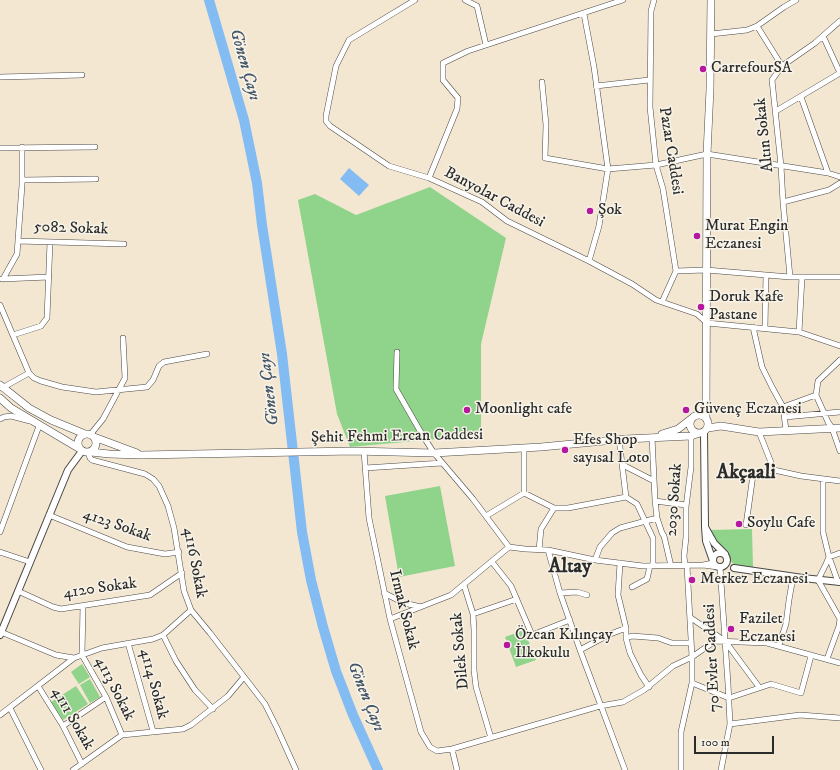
<!DOCTYPE html>
<html>
<head>
<meta charset="utf-8">
<style>
  body { margin:0 }
  #map { position:relative; width:840px; height:770px; overflow:hidden; background:#f4e7d2; font-family:"IM FELL DW Pica",serif }
  canvas { display:block }
  .scale { position:absolute; left:694px; top:736px; width:80px; height:18px; box-sizing:border-box; border:2px solid #2b2b2b; border-top:0; padding-left:5px; font-size:12px; line-height:14px; white-space:nowrap; color:#2b2b2b; -webkit-text-stroke:3px #f7f3e8; paint-order:stroke }
</style>
</head>
<body>
<div id="map">
<canvas width="840" height="770"></canvas>
<div class="scale">100 m</div>
</div>
<script>
const g = document.querySelector('canvas').getContext('2d');
g.lineJoin = 'round';
function fillPath(path, color) {
  g.fillStyle = color;
  g.fill(path, 'evenodd');
}
function toPath(rows) {
  const path = new Path2D();
  for (const r of rows) {
    if (r.length === 3) {
      path.moveTo(r[0] + r[2], r[1]);
      path.arc(r[0], r[1], r[2], 0, 2 * Math.PI);
      continue;
    }
    path.moveTo(r[0], r[1]);
    for (let i = 2; i < r.length; i += 2) path.lineTo(r[i], r[i + 1]);
  }
  return path;
}
function stroke(path, color, width, dash) {
  g.strokeStyle = color;
  g.lineWidth = width;
  g.lineCap = dash ? 'butt' : 'round';
  g.setLineDash(dash || []);
  g.stroke(path);
}
function label(font, color, halo, rows, align = 'center') {
  g.font = font + ' "IM FELL DW Pica",serif';
  g.lineWidth = 3;
  g.setLineDash([]);
  g.textBaseline = 'middle';
  g.strokeStyle = halo;
  g.fillStyle = color;
  for (const [text, x, y, turn = 0] of rows) {
    g.save();
    g.translate(x, y);
    g.rotate((+turn || 0) * Math.PI / 180);
    g.textAlign = isNaN(turn) ? turn : align;
    if (halo) g.strokeText(text, 0, 0);
    g.fillText(text, 0, 0);
    g.restore();
  }
}
const green = toPath([
  [430,187,506,238,481,344,481,435,350,447,337,414,298,200,315,194,356,215],
  [440,486,455,566,399,577,385,496],
  [752,529,753,567,735,566,720,548,709,530],
  [524,630,536,660,516,667,505,637],
  [82,664,90,677,79,684,71,672],
  [90,679,100,697,90,703,80,685],
  [76,686,88,704,63,720,51,702]
]);
const water = toPath([
  [349,168,369,185,359,196,340,179]
]);
const river = toPath([
  [209,0,244,120,257,183,262,225,282,354,302,532,311,580,323,627,336,671,353,715,378,770]
]);
const minor = toPath([
  [415,0,349,40,336,66,326,116,326,121,330,126,389,166,429,178,482,202,507,221,589,261,632,284,656,300,697,314,707,323,799,332,840,346],
  [465,0,477,6,486,45],
  [654,0,651,11,650,107,656,165,663,189,676,271,662,302],
  [584,14,594,67,608,169,599,226,589,261],
  [757,26,782,66],
  [711,34,747,30,757,26,784,7,796,0],
  [823,36,840,73],
  [0,77,82,75],
  [542,82,546,125,545,158,608,169,656,165,707,154,828,173,840,177],
  [596,86,649,80],
  [801,97,828,173],
  [776,111,840,73],
  [0,148,95,147],
  [429,178,457,109,458,98,443,80,443,63,468,51,623,0],
  [22,180,96,179],
  [783,202,829,190,840,183],
  [18,241,124,244],
  [676,271,706,270,790,277,840,277],
  [790,277,783,202,781,166,772,80,782,66,815,43,840,21],
  [2,279,49,277],
  [3,279,17,254,22,185,22,147],
  [0,305,29,373,34,378,41,381,62,387,96,392,147,387,153,380,159,366,164,362,207,354],
  [753,327,762,367,772,387,783,407,786,430],
  [765,328,766,275],
  [799,332,802,277],
  [13,335,41,326,47,318,50,242],
  [397,352,396,389,423,436,434,453,473,499,509,547,525,549,548,550,595,560,643,566,703,565],
  [2,388,29,373],
  [816,395,828,422,832,428,840,451],
  [783,407,816,395,818,381,840,360],
  [785,417,840,412],
  [0,419,4,417,11,416,30,421],
  [759,432,774,470],
  [90,435,103,419,125,378,123,338],
  [652,437,655,500,657,518,662,533,664,536,671,566],
  [619,439,626,497],
  [364,451,369,518,390,619,421,732,430,747,437,751,452,749,600,706,623,702,644,690,673,666,692,657,715,641,767,643,840,663],
  [88,452,90,458,92,460,145,474,153,479,159,486,168,506,174,528,184,591,191,610,210,633,265,704,277,728,296,770],
  [623,465,654,481],
  [365,468,442,463],
  [823,479,823,532,829,557,838,582],
  [524,493,524,448],
  [626,497,637,504,653,538,653,565],
  [655,501,686,505],
  [49,515,127,547,165,554,179,552],
  [486,516,524,493,554,508,568,508,626,497],
  [746,525,753,475,774,470,801,476,840,481],
  [0,532,39,426],
  [539,550,541,529,554,508],
  [548,550,560,593,580,650,625,770],
  [0,552,30,562],
  [595,560,600,547,612,533,620,528,657,518],
  [492,562,511,586,532,635,570,620],
  [620,563,618,595,626,628,626,638,630,653,641,675,649,687],
  [713,563,703,565,718,567],
  [685,565,684,556,686,537,686,507,691,467,691,436],
  [720,567,728,684,730,724,721,770],
  [464,585,473,614,474,630,474,670,476,687,491,738],
  [632,587,647,579,650,566],
  [18,591,53,607,61,609,150,595,182,573],
  [384,593,404,603,421,607],
  [560,593,577,592,587,595],
  [83,606,82,655,106,697,122,735],
  [473,614,517,599],
  [691,618,725,641,759,687],
  [390,619,451,595,509,547],
  [840,619,818,580,826,564,829,557,840,553],
  [1,632,56,655,74,658],
  [163,635,176,661,195,690,213,709],
  [626,638,632,636,658,638,672,643,691,643],
  [128,643,153,731],
  [779,645,786,624,789,600,793,577],
  [580,650,608,635,626,628],
  [827,659,839,626,840,619],
  [692,683,729,698,771,684,801,693,811,656],
  [38,686,63,726,82,764],
  [10,708,41,770],
  [0,715,74,658,102,648,153,639,163,635,191,610],
  [730,724,800,715,840,718],
  [63,726,106,697],
  [452,749,457,770],
  [73,770,122,735,183,729,191,725,228,696,244,677],
  [681,770,681,732,692,683,692,657,687,566]
]);
const tertiary = toPath([
  [704,432,705,527],
  [720,560,7],
  [713,561,706,541,705,527,714,543,725,554],
  [734,568,803,578,840,582],
  [0,635,68,470,82,451]
]);
const secondary = toPath([
  [0,385,29,408,51,420,85,434],
  [0,398,11,408,80,449],
  [699,424,9],
  [706,417,707,154,710,89,711,0],
  [708,428,721,426,759,432,840,428],
  [87,443,9],
  [662,434,678,429,691,419],
  [94,437,137,453],
  [91,452,109,454,141,455,353,451,434,453,541,447,625,439,691,436,700,433]
]);
const markers = [
  [703,69,4,"#b5179e"],
  [590,211,4,"#b5179e"],
  [697,236,4,"#b5179e"],
  [701,307,4,"#b5179e"],
  [467,410,4,"#b5179e"],
  [686,410,4,"#b5179e"],
  [565,450,4,"#b5179e"],
  [739,524,4,"#b5179e"],
  [692,580,4,"#b5179e"],
  [731,629,4,"#b5179e"],
  [507,645,4,"#b5179e"]
];
const poiNames = [
  ["CarrefourSA",711,69],
  ["Şok",598,211],
  ["Murat Engin",705,227],
  ["Eczanesi",705,245],
  ["Doruk Kafe",709,298],
  ["Pastane",709,316],
  ["Moonlight cafe",475,410],
  ["Güvenç Eczanesi",694,410],
  ["Efes Shop",573,441],
  ["sayısal Loto",573,459],
  ["Soylu Cafe",747,524],
  ["Merkez Eczanesi",700,580],
  ["Fazilet",739,620],
  ["Eczanesi",739,638],
  ["Özcan Kılınçay",515,636],
  ["İlkokulu",515,654]
];
const streetNames = [
  ["Altın Sokak",765,135,-96],
  ["Pazar Caddesi",670,151,81],
  ["Banyolar Caddesi",494,198,28],
  ["5082 Sokak",71,229,2],
  ["Şehit Fehmi Ercan Caddesi",397,437,-1],
  ["2030 Sokak",675,500,-86],
  ["4123 Sokak",117,526,19],
  ["4116 Sokak",194,563,79],
  ["4120 Sokak",100,589,-8],
  ["Irmak Sokak",403,610,76],
  ["Dilek Sokak",461,651,-95],
  ["70 Evler Caddesi",713,658,-93],
  ["4114 Sokak",153,684,75],
  ["4113 Sokak",114,689,63],
  ["4111 Sokak",72,719,60]
];
const waterNames = [
  ["Gönen Çayı",244,65,74],
  ["Gönen Çayı",270,389,-97],
  ["Gönen Çayı",365,697,68]
];
const districtNames = [
  ["Akçaali",746,474],
  ["Altay",570,568]
];
fillPath(green, '#90d38b');
fillPath(water, '#83bbf3');
stroke(river, '#83bbf3', 10);
stroke(minor, '#494744', 6);
stroke(tertiary, '#494744', 8);
stroke(secondary, '#494744', 8);
stroke(minor, '#fff', 5);
stroke(tertiary, '#fff', 6);
stroke(secondary, '#fff', 7);
for (const [x, y, r, color] of markers) {
  const dot = new Path2D();
  dot.arc(x, y, r, 0, 2 * Math.PI);
  g.fillStyle = color;
  g.fill(dot);
  stroke(dot, '#f7f3e8', 1.5);
}
label('16px', '#2b2b2b', '#f7f3e8', poiNames, 'left');
label('16px', '#2b2b2b', '#f7f3e8', streetNames);
label('italic 17px', '#455667', '#f7f3e8', waterNames);
label('bold 20px', '#2b2b2b', '#f7f3e8', districtNames);
</script>
</body>
</html>
